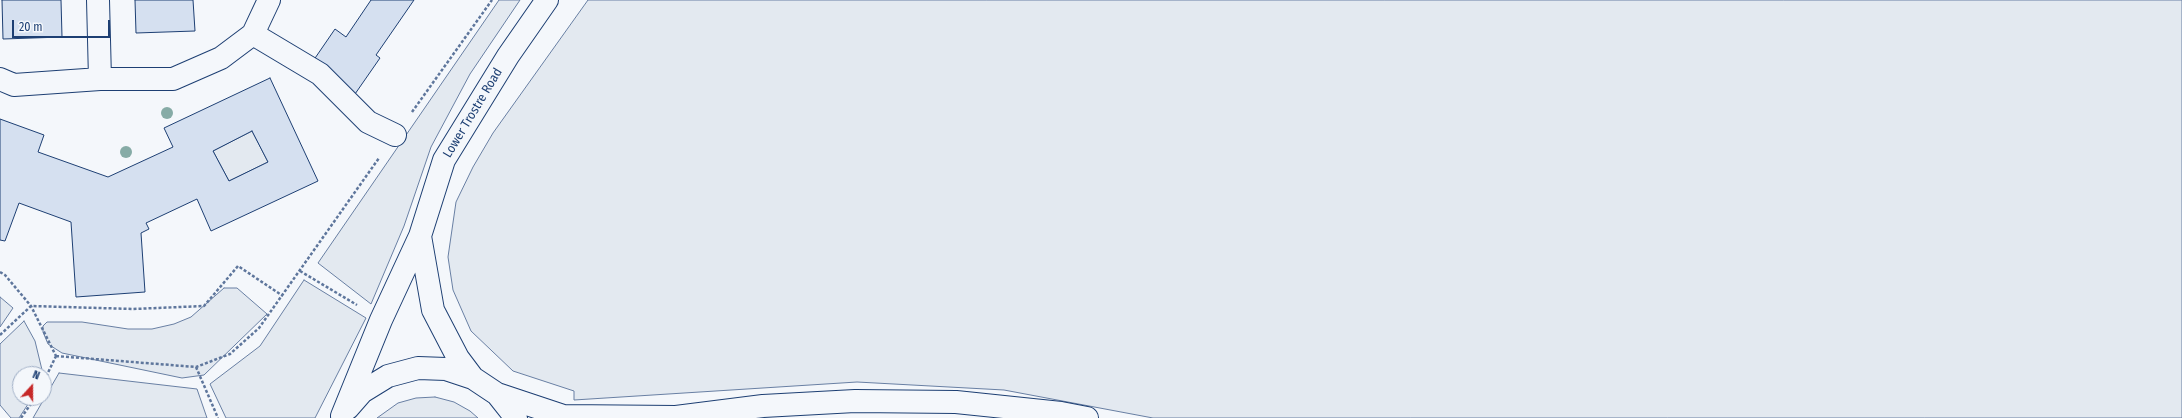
<!DOCTYPE html>
<html>
<head>
<meta charset="utf-8">
<style>
  body { margin:0 }
  #map { position:relative; width:2182px; height:418px; overflow:hidden; background:#f4f7fb; font-family:"Fira Sans Condensed",sans-serif }
  canvas { display:block }
  .north { position:absolute; left:12px; top:366px; width:40px; height:40px; box-sizing:border-box; background:#f4f7fb; border:1px solid #9eadc5; border-radius:50%; rotate:21deg; font-size:11px; font-weight:700; line-height:16px; text-align:center; color:#1d3f73 }
  .north::after { content:''; display:block; margin:auto; width:14px; height:18px; background:#c62828; clip-path:polygon(50% 0,100% 100%,50% 72%,0 100%) }
  .scale { position:absolute; left:12px; top:20px; width:98px; height:18px; box-sizing:border-box; border:2px solid #1d3f73; border-top:0; padding-left:5px; font-size:12px; line-height:14px; white-space:nowrap; color:#1d3f73; -webkit-text-stroke:3px #f4f7fb; paint-order:stroke }
</style>
</head>
<body>
<div id="map">
<canvas width="2182" height="418"></canvas>
<div class="north">N</div>
<div class="scale">20 m</div>
</div>
<script>
const g = document.querySelector('canvas').getContext('2d');
g.lineJoin = 'round';
function fillPath(path, color) {
  g.fillStyle = color;
  g.fill(path, 'evenodd');
}
function toPath(rows) {
  const path = new Path2D();
  for (const r of rows) {
    path.moveTo(r[0], r[1]);
    for (let i = 2; i < r.length; i += 2) path.lineTo(r[i], r[i + 1]);
  }
  return path;
}
function stroke(path, color, width, dash) {
  g.strokeStyle = color;
  g.lineWidth = width;
  g.lineCap = dash ? 'butt' : 'round';
  g.setLineDash(dash || []);
  g.stroke(path);
}
function label(font, color, halo, rows, align = 'center') {
  g.font = font + ' "Fira Sans Condensed",sans-serif';
  g.lineWidth = 3;
  g.setLineDash([]);
  g.textBaseline = 'middle';
  g.strokeStyle = halo;
  g.fillStyle = color;
  for (const [text, x, y, turn = 0] of rows) {
    g.save();
    g.translate(x, y);
    g.rotate((+turn || 0) * Math.PI / 180);
    g.textAlign = isNaN(turn) ? turn : align;
    if (halo) g.strokeText(text, 0, 0);
    g.fillText(text, 0, 0);
    g.restore();
  }
}
const green = toPath([
  [499,0,520,0,470,74,431,147,404,226,371,304,318,263,499,0],
  [588,0,2182,0,2182,418,1153,418,1004,390,857,382,574,400,574,391,513,371,471,331,453,290,448,257,456,202,473,167,493,133,588,0],
  [252,131,268,162,229,181,213,151,252,131],
  [304,280,366,318,315,418,226,418,210,384,260,346,304,280],
  [224,288,237,288,267,314,204,375,182,378,62,353,48,344,43,332,43,326,47,322,82,322,128,329,152,329,174,324,191,317,224,288],
  [0,297,13,308,0,327,0,297],
  [24,321,35,341,43,374,20,374,20,398,32,398,19,418,11,418,0,405,0,344,24,321],
  [59,373,197,389,207,418,33,418,59,373],
  [435,397,454,402,470,411,478,418,377,418,398,403,416,398,435,397]
]);
const building = toPath([
  [2,0,61,0,62,37,3,39,2,0],
  [135,0,193,0,195,31,136,33,135,0],
  [371,0,414,0,376,55,380,58,355,94,311,64,335,29,346,37,371,0],
  [270,78,318,181,211,231,197,199,146,223,149,229,141,233,145,292,76,297,71,222,19,203,5,241,0,240,0,119,44,135,38,152,108,177,173,147,164,128,270,78],
  [252,131,268,162,229,181,213,151,252,131]
]);
const path = toPath([
  [412,112,492,0],
  [300,271,357,305],
  [0,272,5,275,31,306,56,356],
  [0,335,31,306,133,309,204,306,238,266,283,296],
  [56,356,196,367,230,354,259,328,379,158],
  [196,367,218,418],
  [44,381,56,356],
  [21,418,35,398]
]);
const street = toPath([
  [98,0,100,79,173,79,221,58,253,34,269,0],
  [253,34,320,74,368,122,395,135],
  [0,79,14,85,100,79]
]);
const secondary = toPath([
  [420,236,433,310,458,358,473,378],
  [497,394,563,416,676,417,763,406,855,401,956,402,1061,413,1087,418],
  [348,408,362,392,388,376,418,368,446,369,473,378,497,394,516,418],
  [342,416,381,320,420,236,444,160,508,56,547,0]
]);
const trees = [
  [167,113],
  [126,152]
];
const streetNames = [
  ["Lower Trostre Road",473,113,-59]
];
fillPath(green, '#e3e9f0');
stroke(green, '#687fa3', 1);
fillPath(building, '#d5e0f0');
stroke(building, '#1d3f73', 1);
stroke(street, '#1d3f73', 24);
stroke(secondary, '#1d3f73', 24);
stroke(path, '#5e769c', 2.5, [3, 2]);
stroke(street, '#f4f7fb', 22);
stroke(secondary, '#f4f7fb', 22);
g.fillStyle = '#86aba6';
for (const [x, y] of trees) {
  g.beginPath();
  g.arc(x, y, 6, 0, 2 * Math.PI);
  g.fill();
}
label('13px', '#1d3f73', '#f4f7fb', streetNames);
</script>
</body>
</html>
